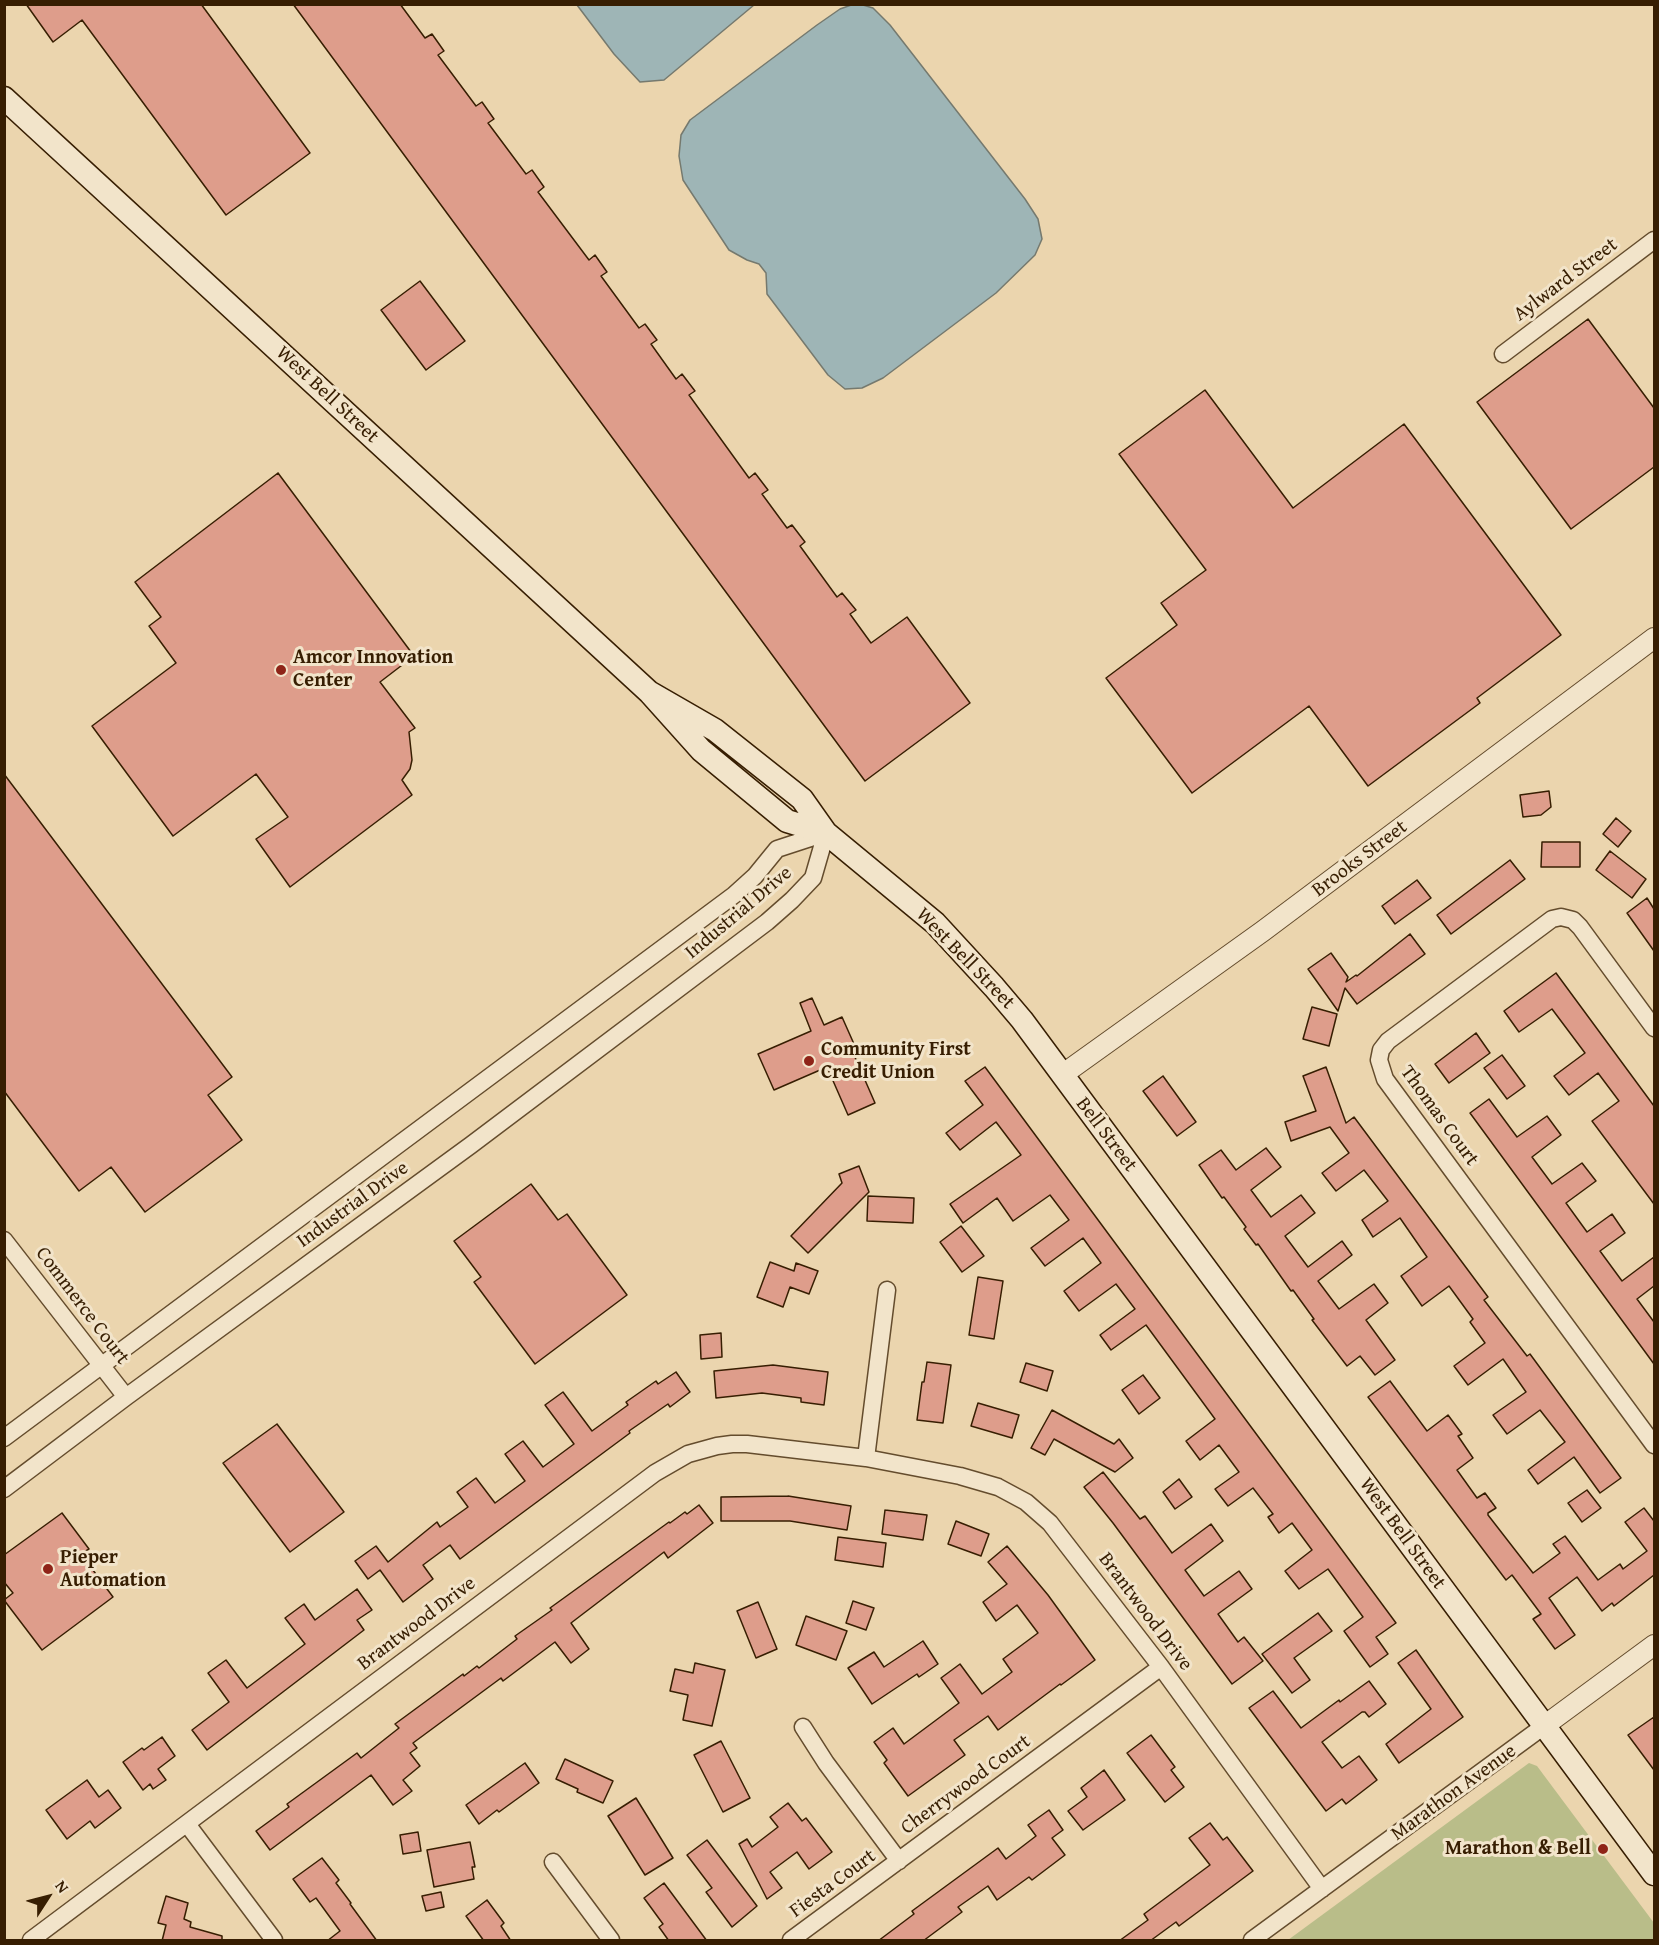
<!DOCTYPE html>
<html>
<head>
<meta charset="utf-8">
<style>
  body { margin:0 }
  #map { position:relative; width:1659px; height:1945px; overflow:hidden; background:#ebd5ae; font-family:"Gentium Book Plus",serif }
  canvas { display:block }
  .frame { position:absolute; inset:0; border:6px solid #371e02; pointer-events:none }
  .north { position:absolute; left:18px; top:1867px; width:60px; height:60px; -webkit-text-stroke:4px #f2e4ca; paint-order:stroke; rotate:54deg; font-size:16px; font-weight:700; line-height:24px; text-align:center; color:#371e02 }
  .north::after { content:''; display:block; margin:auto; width:21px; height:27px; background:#371e02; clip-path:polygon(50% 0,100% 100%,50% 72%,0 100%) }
</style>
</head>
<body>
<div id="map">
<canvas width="1659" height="1945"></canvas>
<div class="frame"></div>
<div class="north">N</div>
</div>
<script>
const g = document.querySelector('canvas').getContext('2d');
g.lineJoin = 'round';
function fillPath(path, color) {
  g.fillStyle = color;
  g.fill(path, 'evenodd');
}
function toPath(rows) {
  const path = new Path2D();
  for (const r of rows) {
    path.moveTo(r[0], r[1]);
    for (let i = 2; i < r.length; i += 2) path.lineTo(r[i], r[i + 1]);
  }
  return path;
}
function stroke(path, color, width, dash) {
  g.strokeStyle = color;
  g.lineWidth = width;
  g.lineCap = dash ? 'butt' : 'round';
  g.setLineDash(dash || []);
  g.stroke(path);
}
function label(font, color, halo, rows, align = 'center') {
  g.font = font + ' "Gentium Book Plus",serif';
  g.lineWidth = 6;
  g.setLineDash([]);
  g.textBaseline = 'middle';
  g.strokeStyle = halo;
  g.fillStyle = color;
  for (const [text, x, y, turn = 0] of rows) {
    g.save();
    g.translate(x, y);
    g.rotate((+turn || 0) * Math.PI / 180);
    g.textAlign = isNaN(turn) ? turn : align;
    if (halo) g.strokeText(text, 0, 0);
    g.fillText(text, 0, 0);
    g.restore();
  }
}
const green = toPath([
  [1529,1763,1537,1766,1654,1923,1654,1940,1288,1940]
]);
const water = toPath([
  [854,4,863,5,873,8,890,25,1025,199,1038,219,1042,239,1035,255,996,293,883,378,862,388,845,389,828,375,767,294,766,273,759,264,747,260,729,250,683,180,679,156,681,135,690,120,817,25,840,9,854,4],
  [577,5,754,5,664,80,640,82,614,54,577,5]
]);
const building = toPath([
  [26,4,201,4,310,153,226,215,82,20,53,42,26,4],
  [293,4,400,4,425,38,432,34,444,51,438,55,476,106,482,102,494,119,488,123,526,174,532,170,544,187,538,192,589,260,595,255,607,272,601,276,639,328,645,324,657,340,651,344,676,379,682,374,695,391,689,395,749,478,755,473,768,490,762,494,787,528,792,525,805,542,800,546,837,597,842,593,856,610,850,614,871,643,907,617,970,703,865,781,293,4],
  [420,281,465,341,426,370,381,310,420,281],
  [1588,319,1654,408,1654,467,1571,529,1477,402,1588,319],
  [1205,390,1293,508,1404,424,1561,635,1477,698,1480,703,1368,786,1309,706,1192,793,1106,678,1177,625,1161,603,1206,570,1119,454,1205,390],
  [278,473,414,656,380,682,415,728,409,732,412,760,410,769,402,780,412,795,290,887,256,839,288,817,256,774,173,836,92,726,176,663,149,626,161,617,135,582,278,473],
  [4,774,232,1077,208,1095,242,1140,145,1212,111,1167,79,1191,4,1091,4,774],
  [1549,791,1551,807,1541,815,1523,817,1520,795,1549,791],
  [1616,818,1631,831,1618,847,1603,834,1616,818],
  [1542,842,1580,842,1580,867,1541,867,1542,842],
  [1610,851,1646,879,1632,898,1596,870,1610,851],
  [1510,860,1525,879,1451,934,1437,915,1510,860],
  [1417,880,1431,898,1395,924,1382,906,1417,880],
  [1647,898,1654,909,1654,951,1627,913,1647,898],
  [1410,934,1425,954,1357,1004,1345,988,1338,1011,1308,969,1331,953,1348,977,1346,982,1356,975,1357,976,1410,934],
  [1556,973,1654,1106,1654,1204,1592,1121,1619,1101,1598,1073,1569,1095,1554,1076,1585,1053,1552,1009,1519,1032,1504,1011,1556,973],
  [812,998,824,1025,842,1017,858,1053,854,1055,875,1103,848,1115,827,1067,774,1090,758,1054,811,1031,800,1003,812,998],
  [1312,1007,1337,1014,1329,1046,1303,1039,1312,1007],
  [1476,1033,1490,1053,1449,1083,1435,1064,1476,1033],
  [1502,1055,1525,1086,1507,1099,1484,1068,1502,1055],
  [985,1067,1396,1623,1376,1637,1388,1654,1370,1667,1344,1631,1363,1617,1328,1569,1299,1589,1285,1571,1312,1550,1292,1523,1279,1533,1268,1517,1273,1514,1253,1488,1228,1506,1215,1489,1239,1472,1219,1445,1200,1460,1186,1441,1215,1419,1146,1325,1111,1350,1100,1335,1135,1309,1116,1284,1079,1311,1064,1291,1101,1263,1083,1238,1045,1266,1031,1248,1069,1220,1050,1195,1013,1221,997,1198,963,1223,950,1204,1021,1155,996,1122,960,1150,946,1133,983,1105,965,1081,985,1067],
  [1326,1067,1346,1123,1354,1117,1488,1297,1484,1300,1527,1356,1530,1354,1621,1478,1600,1493,1574,1457,1538,1484,1528,1470,1565,1442,1540,1410,1507,1434,1493,1415,1526,1392,1503,1359,1468,1385,1454,1366,1485,1343,1470,1322,1473,1319,1449,1286,1422,1306,1401,1276,1427,1257,1400,1218,1373,1237,1362,1220,1388,1201,1364,1170,1336,1191,1322,1173,1349,1153,1330,1127,1291,1141,1285,1122,1316,1111,1303,1076,1326,1067],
  [1163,1076,1196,1122,1177,1136,1143,1091,1163,1076],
  [1489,1099,1517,1137,1547,1116,1561,1135,1532,1157,1552,1184,1582,1163,1596,1181,1566,1203,1587,1232,1612,1214,1625,1233,1600,1251,1622,1281,1654,1257,1654,1286,1637,1299,1654,1322,1654,1364,1470,1113,1489,1099],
  [1266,1148,1281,1167,1251,1190,1271,1217,1301,1195,1315,1213,1285,1236,1308,1267,1342,1241,1352,1255,1318,1281,1339,1309,1374,1284,1388,1303,1366,1320,1395,1360,1375,1375,1360,1356,1347,1366,1312,1320,1314,1319,1293,1290,1291,1291,1258,1244,1256,1245,1244,1229,1246,1227,1224,1197,1222,1198,1199,1165,1221,1150,1236,1170,1266,1148],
  [859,1166,869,1192,808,1253,791,1236,842,1183,839,1174,859,1166],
  [531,1184,558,1220,567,1214,627,1295,535,1364,474,1282,481,1277,454,1241,531,1184],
  [868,1196,914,1198,913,1223,867,1221,868,1196],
  [961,1226,984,1256,962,1272,940,1242,961,1226],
  [770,1262,794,1271,796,1263,818,1271,809,1294,790,1287,783,1307,757,1297,770,1262],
  [978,1277,1003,1281,994,1339,969,1335,978,1277],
  [721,1333,722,1357,701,1359,700,1335,721,1333],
  [927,1362,951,1365,943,1423,917,1420,922,1382,924,1382,927,1362],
  [1026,1363,1053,1371,1047,1391,1020,1382,1026,1363],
  [773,1365,828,1372,824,1405,801,1402,801,1398,762,1393,716,1398,714,1371,773,1365],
  [676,1372,690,1392,670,1407,668,1404,629,1431,630,1433,460,1559,450,1545,423,1565,433,1579,403,1602,380,1570,368,1579,355,1561,376,1546,388,1562,437,1522,440,1527,468,1507,457,1492,476,1478,495,1503,525,1481,505,1454,523,1441,543,1467,574,1444,545,1405,563,1392,592,1431,628,1405,626,1402,656,1381,658,1384,676,1372],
  [1143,1375,1160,1398,1139,1414,1122,1390,1143,1375],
  [1390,1381,1427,1431,1448,1415,1462,1434,1458,1436,1473,1458,1457,1470,1477,1498,1485,1493,1496,1508,1488,1513,1488,1515,1533,1573,1560,1553,1553,1544,1565,1536,1598,1580,1620,1564,1623,1569,1647,1551,1625,1522,1644,1508,1654,1521,1654,1575,1614,1606,1612,1603,1602,1611,1577,1577,1549,1598,1575,1635,1555,1649,1533,1619,1541,1614,1512,1575,1506,1580,1368,1397,1390,1381],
  [978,1403,1019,1415,1012,1438,971,1426,978,1403],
  [1052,1410,1114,1444,1119,1439,1133,1458,1115,1472,1054,1439,1045,1455,1031,1448,1052,1410],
  [277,1424,344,1512,290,1552,223,1463,277,1424],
  [1103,1472,1140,1519,1145,1516,1172,1553,1211,1524,1223,1541,1185,1570,1204,1596,1239,1571,1252,1589,1218,1614,1238,1642,1244,1637,1263,1661,1232,1684,1113,1523,1084,1487,1103,1472],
  [1179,1479,1192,1497,1175,1509,1163,1492,1179,1479],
  [1587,1490,1601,1508,1582,1522,1568,1503,1587,1490],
  [788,1496,851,1506,847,1530,790,1521,721,1521,721,1497,788,1496],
  [699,1505,713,1523,668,1558,664,1552,571,1623,589,1649,571,1663,555,1642,503,1681,501,1678,413,1743,417,1748,410,1753,420,1766,403,1780,412,1791,393,1805,371,1775,270,1850,256,1831,289,1807,287,1804,357,1753,361,1758,399,1728,395,1724,463,1674,464,1676,477,1666,479,1668,517,1639,515,1636,552,1610,550,1608,669,1522,670,1523,685,1512,687,1514,699,1505],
  [885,1510,927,1515,923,1540,882,1534,885,1510],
  [62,1513,89,1549,81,1554,113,1597,42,1650,4,1600,13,1593,4,1582,4,1555,62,1513],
  [956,1521,989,1534,981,1556,948,1544,956,1521],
  [838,1537,886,1543,883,1567,835,1560,838,1537],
  [1007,1546,1048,1595,1095,1660,1061,1685,1060,1684,998,1730,988,1716,954,1740,965,1755,908,1796,884,1763,887,1760,874,1742,893,1728,904,1744,959,1703,941,1678,960,1664,982,1694,1012,1672,1003,1659,1038,1633,1017,1605,996,1621,983,1602,1007,1584,988,1562,1007,1546],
  [357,1589,372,1610,357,1620,364,1630,207,1750,192,1730,229,1702,208,1673,226,1660,247,1688,305,1644,285,1618,304,1604,315,1620,357,1589],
  [853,1601,874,1608,866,1630,846,1623,853,1601],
  [758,1602,777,1649,756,1658,737,1611,758,1602],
  [1318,1613,1332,1631,1294,1658,1310,1680,1292,1693,1262,1654,1318,1613],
  [806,1616,847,1631,836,1660,796,1645,806,1616],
  [923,1641,938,1664,919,1677,917,1674,872,1704,848,1668,874,1652,884,1667,923,1641],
  [1416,1650,1463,1717,1399,1763,1386,1744,1431,1709,1398,1663,1416,1650],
  [695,1663,725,1670,712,1726,683,1720,688,1695,670,1691,675,1669,693,1673,695,1663],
  [1369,1681,1386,1704,1369,1717,1365,1712,1362,1712,1322,1742,1342,1768,1359,1756,1377,1780,1346,1804,1342,1799,1326,1811,1249,1708,1273,1691,1301,1728,1339,1700,1340,1702,1369,1681],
  [1654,1717,1654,1770,1628,1735,1654,1717],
  [1151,1735,1175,1767,1171,1770,1184,1787,1165,1802,1127,1753,1151,1735],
  [162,1737,175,1756,158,1769,166,1780,153,1789,150,1784,143,1790,123,1762,142,1748,144,1750,162,1737],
  [721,1741,750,1798,723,1812,694,1755,721,1741],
  [565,1759,613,1781,603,1803,577,1792,578,1789,556,1779,565,1759],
  [525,1763,539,1783,499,1812,497,1810,479,1824,466,1805,525,1763],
  [1104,1770,1125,1800,1083,1830,1068,1811,1087,1797,1081,1788,1104,1770],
  [87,1780,99,1797,108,1790,121,1808,95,1828,90,1821,67,1839,46,1810,87,1780],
  [636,1798,673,1858,645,1875,608,1816,636,1798],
  [788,1803,802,1821,806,1818,832,1852,809,1869,797,1852,770,1872,782,1888,767,1899,739,1844,747,1839,752,1847,778,1827,770,1817,788,1803],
  [1049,1810,1063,1830,1052,1838,1065,1855,1032,1880,1029,1877,997,1900,988,1886,958,1907,962,1912,923,1941,878,1941,914,1914,912,1911,998,1848,1006,1859,1036,1836,1028,1825,1049,1810],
  [1210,1823,1223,1840,1227,1837,1253,1871,1179,1926,1176,1922,1150,1941,1119,1941,1148,1920,1144,1914,1210,1865,1189,1838,1210,1823],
  [418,1832,421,1851,403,1854,400,1835,418,1832],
  [707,1840,757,1906,732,1927,706,1892,712,1888,687,1855,707,1840],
  [470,1842,475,1867,472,1867,474,1879,434,1887,427,1850,470,1842],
  [322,1858,339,1880,336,1883,351,1903,350,1904,377,1941,327,1941,340,1931,316,1898,310,1902,293,1879,322,1858],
  [664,1883,707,1941,669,1941,659,1927,663,1924,644,1898,664,1883],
  [441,1892,444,1907,426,1911,422,1896,441,1892],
  [166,1896,188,1903,184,1919,191,1922,190,1927,222,1936,222,1941,162,1941,166,1925,158,1923,166,1896],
  [487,1900,504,1923,501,1926,511,1941,484,1941,466,1916,487,1900]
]);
const minor = toPath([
  [1503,354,1654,240],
  [1654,1028,1580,927,1573,920,1561,917,1552,919,1388,1041,1381,1050,1379,1060,1385,1079,1654,1445],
  [4,1240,126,1397],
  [4,1438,734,895,755,876,777,849,826,833],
  [866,1458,887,1290],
  [4,1489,126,1397,471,1145,767,922,792,900,813,878,826,833],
  [803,1727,826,1763,899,1861],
  [187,1824,274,1940],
  [553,1862,611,1940],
  [31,1940,655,1473,688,1454,717,1446,732,1444,747,1444,866,1458,960,1476,998,1487,1026,1502,1050,1523,1161,1667,1322,1889],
  [791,1940,1161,1667],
  [1252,1940,1544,1726]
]);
const tertiary = toPath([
  [1062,1075,1263,931,1654,638],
  [1544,1726,1654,1645]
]);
const secondary = toPath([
  [4,98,649,692,701,750,787,821,826,833],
  [649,692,715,730,802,799,826,833,935,923,994,987,1022,1020,1654,1874]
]);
const markers = [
  [281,670,6,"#8f2418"],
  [809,1061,6,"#8f2418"],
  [48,1569,6,"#8f2418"],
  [1603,1849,6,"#8f2418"]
];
const streetNames = [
  ["Aylward Street",1566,280,-37],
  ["West Bell Street",327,395,43],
  ["Brooks Street",1360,859,-37],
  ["Industrial Drive",739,913,-40],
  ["West Bell Street",965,959,46],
  ["Thomas Court",1439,1116,54],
  ["Bell Street",1106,1135,53],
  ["Industrial Drive",353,1205,-36],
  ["Commerce Court",82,1306,53],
  ["West Bell Street",1402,1534,54],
  ["Brantwood Drive",1145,1612,53],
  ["Brantwood Drive",417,1624,-37],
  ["Cherrywood Court",966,1785,-36],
  ["Marathon Avenue",1454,1793,-36],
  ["Fiesta Court",833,1884,-36]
];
const poiNames = [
  ["Amcor Innovation",293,658],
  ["Center",293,681],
  ["Community First",821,1050],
  ["Credit Union",821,1073],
  ["Pieper",60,1558],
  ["Automation",60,1581],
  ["Marathon & Bell",1591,1849,"right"]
];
fillPath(green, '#b9bd89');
fillPath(water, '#9eb5b6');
stroke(water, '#75796e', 1.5);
fillPath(building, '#de9d8b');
stroke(building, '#371e02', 1.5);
stroke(minor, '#644c2d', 19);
stroke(tertiary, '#644c2d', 22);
stroke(secondary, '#371e02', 25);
stroke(minor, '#f2e4ca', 16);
stroke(tertiary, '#f2e4ca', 20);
stroke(secondary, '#f2e4ca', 22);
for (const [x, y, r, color] of markers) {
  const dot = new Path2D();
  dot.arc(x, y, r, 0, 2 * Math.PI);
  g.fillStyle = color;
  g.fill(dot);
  stroke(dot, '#f2e4ca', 2);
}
label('20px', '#371e02', '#f2e4ca', streetNames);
label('bold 20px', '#371e02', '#f2e4ca', poiNames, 'left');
</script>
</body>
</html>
